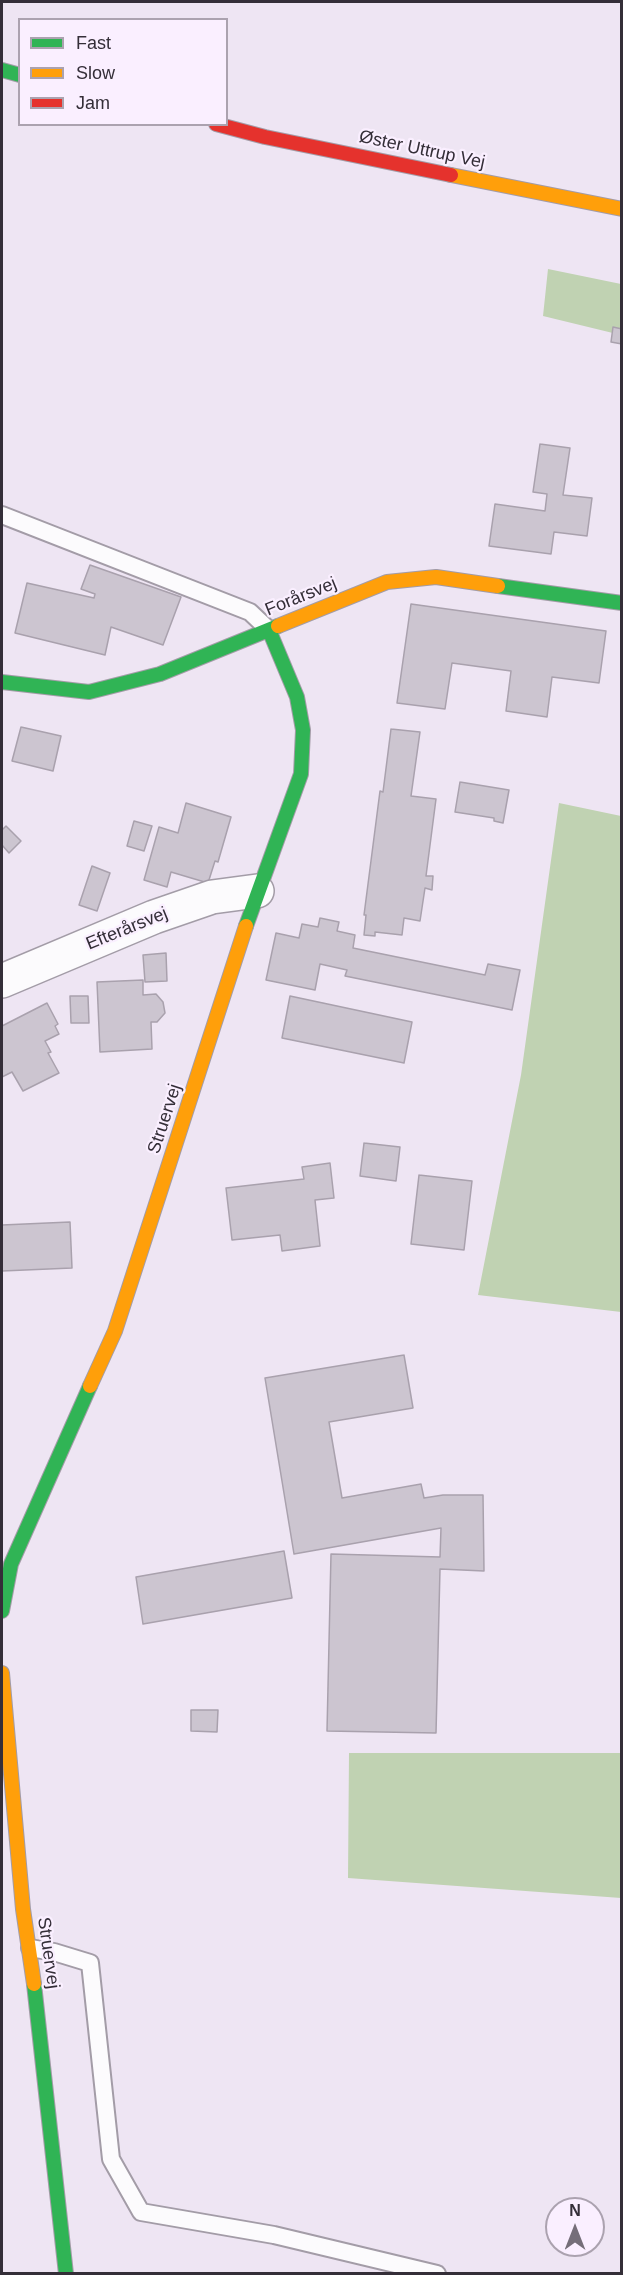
<!DOCTYPE html>
<html>
<head>
<meta charset="utf-8">
<style>
  body { margin:0 }
  #map { position:relative; width:623px; height:2275px; overflow:hidden; background:#eee5f3; font-family:Arial,sans-serif }
  canvas { display:block }
  .frame { position:absolute; inset:0; border:3px solid #342e38; pointer-events:none }
  .legend { position:absolute; left:18px; top:18px; width:210px; height:108px; box-sizing:border-box; background:#faefff; border:2px solid #aba2af; margin:0; padding:8px 10px; list-style:none; font-size:18px; color:#342e38 }
  .legend li { display:flex; align-items:center; gap:12px; height:30px }
  .legend b { width:30px; border:2px solid #aba2af }
  .north { position:absolute; left:545px; top:2197px; width:60px; height:60px; box-sizing:border-box; background:#faefff; border:2px solid #aba2af; border-radius:50%; rotate:0deg; font-size:16px; font-weight:700; line-height:24px; text-align:center; color:#342e38 }
  .north::after { content:''; display:block; margin:auto; width:21px; height:27px; background:#756e79; clip-path:polygon(50% 0,100% 100%,50% 72%,0 100%) }
</style>
</head>
<body>
<div id="map">
<canvas width="623" height="2275"></canvas>
<div class="frame"></div>
<ul class="legend">
<li><b style="height:8px;background:#30b455"></b>Fast</li>
<li><b style="height:8px;background:#ff9f0a"></b>Slow</li>
<li><b style="height:8px;background:#e5322d"></b>Jam</li>
</ul>
<div class="north">N</div>
</div>
<script>
const g = document.querySelector('canvas').getContext('2d');
g.lineJoin = 'round';
function fillPath(path, color) {
  g.fillStyle = color;
  g.fill(path, 'evenodd');
}
function toPath(rows) {
  const path = new Path2D();
  for (const r of rows) {
    path.moveTo(r[0], r[1]);
    for (let i = 2; i < r.length; i += 2) path.lineTo(r[i], r[i + 1]);
  }
  return path;
}
function stroke(path, color, width, dash) {
  g.strokeStyle = color;
  g.lineWidth = width;
  g.lineCap = dash ? 'butt' : 'round';
  g.setLineDash(dash || []);
  g.stroke(path);
}
function label(font, color, halo, rows, align = 'center') {
  g.font = font + ' Arial,sans-serif';
  g.lineWidth = 4.5;
  g.setLineDash([]);
  g.textBaseline = 'middle';
  g.strokeStyle = halo;
  g.fillStyle = color;
  for (const [text, x, y, turn = 0] of rows) {
    g.save();
    g.translate(x, y);
    g.rotate((+turn || 0) * Math.PI / 180);
    g.textAlign = isNaN(turn) ? turn : align;
    if (halo) g.strokeText(text, 0, 0);
    g.fillText(text, 0, 0);
    g.restore();
  }
}
const forest = toPath([
  [548,269,621,284,621,335,543,316],
  [559,803,621,816,621,1312,478,1295,521,1075],
  [349,1753,621,1753,621,1898,348,1878]
]);
const building = toPath([
  [613,327,622,329,622,344,611,342,613,327],
  [540,444,570,448,563,495,592,498,587,536,554,532,551,554,489,546,495,504,545,511,547,494,533,492,540,444],
  [90,565,181,597,163,645,111,627,105,655,15,633,27,583,94,598,95,594,81,589,90,565],
  [411,604,606,631,599,683,552,677,547,717,506,711,511,671,452,663,445,709,397,703,411,604],
  [21,727,61,736,53,771,12,761,21,727],
  [391,729,420,732,411,796,436,799,426,876,433,876,432,890,425,888,420,921,404,918,402,935,375,932,375,936,364,935,366,915,364,915,380,791,383,792,391,729],
  [460,782,509,790,503,823,494,821,494,818,455,812,460,782],
  [186,803,231,817,218,862,215,861,208,883,171,872,167,887,144,880,159,827,178,833,186,803],
  [134,821,152,826,144,851,127,846,134,821],
  [6,826,21,841,9,853,2,845,2,830,6,826],
  [92,866,110,873,97,911,79,905,92,866],
  [320,918,339,922,337,931,355,935,353,948,485,975,488,964,520,970,512,1010,345,976,347,970,320,964,315,990,266,980,276,933,299,938,302,924,318,927,320,918],
  [166,953,167,981,145,982,143,955,166,953],
  [143,980,143,995,156,994,163,1002,165,1013,157,1022,151,1022,152,1049,100,1052,97,982,143,980],
  [70,996,88,996,89,1023,71,1023,70,996],
  [290,996,412,1022,404,1063,282,1038,290,996],
  [47,1003,58,1024,55,1026,59,1034,45,1041,51,1052,48,1053,59,1073,23,1091,12,1072,2,1077,2,1026,47,1003],
  [364,1143,400,1147,396,1181,360,1176,364,1143],
  [330,1163,334,1198,315,1200,320,1246,282,1251,280,1235,232,1240,226,1188,304,1179,302,1167,330,1163],
  [419,1175,472,1181,464,1250,411,1244,419,1175],
  [70,1222,72,1268,2,1271,2,1225,70,1222],
  [404,1355,413,1408,329,1422,342,1498,421,1484,424,1498,443,1495,483,1495,484,1571,440,1569,436,1733,327,1731,331,1554,440,1557,441,1528,294,1554,265,1378,404,1355],
  [284,1551,292,1598,143,1624,136,1577,284,1551],
  [191,1710,218,1710,217,1732,191,1731,191,1710]
]);
const lane = toPath([
  [2,515,250,612,269,630],
  [30,1948,54,1952,90,1963,111,2159,141,2212,274,2235,437,2274]
]);
const street = toPath([
  [2,981,154,917,212,897,257,891]
]);
const fast = toPath([
  [2,70,20,75],
  [498,586,622,603],
  [2,682,89,692,160,674,278,626],
  [246,926,301,774,303,730,297,697,269,630],
  [2,1611,11,1564,90,1386],
  [34,1984,66,2274]
]);
const slow = toPath([
  [451,175,622,209],
  [278,626,387,582,436,577,498,586],
  [90,1386,115,1331,246,926],
  [2,1673,23,1909,34,1984]
]);
const jam = toPath([
  [216,124,265,137,451,175]
]);
const streetNames = [
  ["Øster Uttrup Vej",422,150,12],
  ["Forårsvej",301,597,-22],
  ["Efterårsvej",127,929,-22],
  ["Struervej",165,1119,-72],
  ["Struervej",48,1953,82]
];
fillPath(forest, '#c0d2b2');
fillPath(building, '#ccc5d0');
stroke(building, '#a9a1ad', 1.5);
stroke(lane, '#a39ca7', 20);
stroke(street, '#a39ca7', 36);
stroke(fast, '#a39ca7', 16);
stroke(slow, '#a39ca7', 16);
stroke(jam, '#a39ca7', 16);
stroke(lane, '#fcfbfd', 16);
stroke(street, '#fcfbfd', 33);
stroke(fast, '#30b455', 14);
stroke(slow, '#ff9f0a', 14);
stroke(jam, '#e5322d', 14);
label('18px', '#342e38', '#faefff', streetNames);
</script>
</body>
</html>
